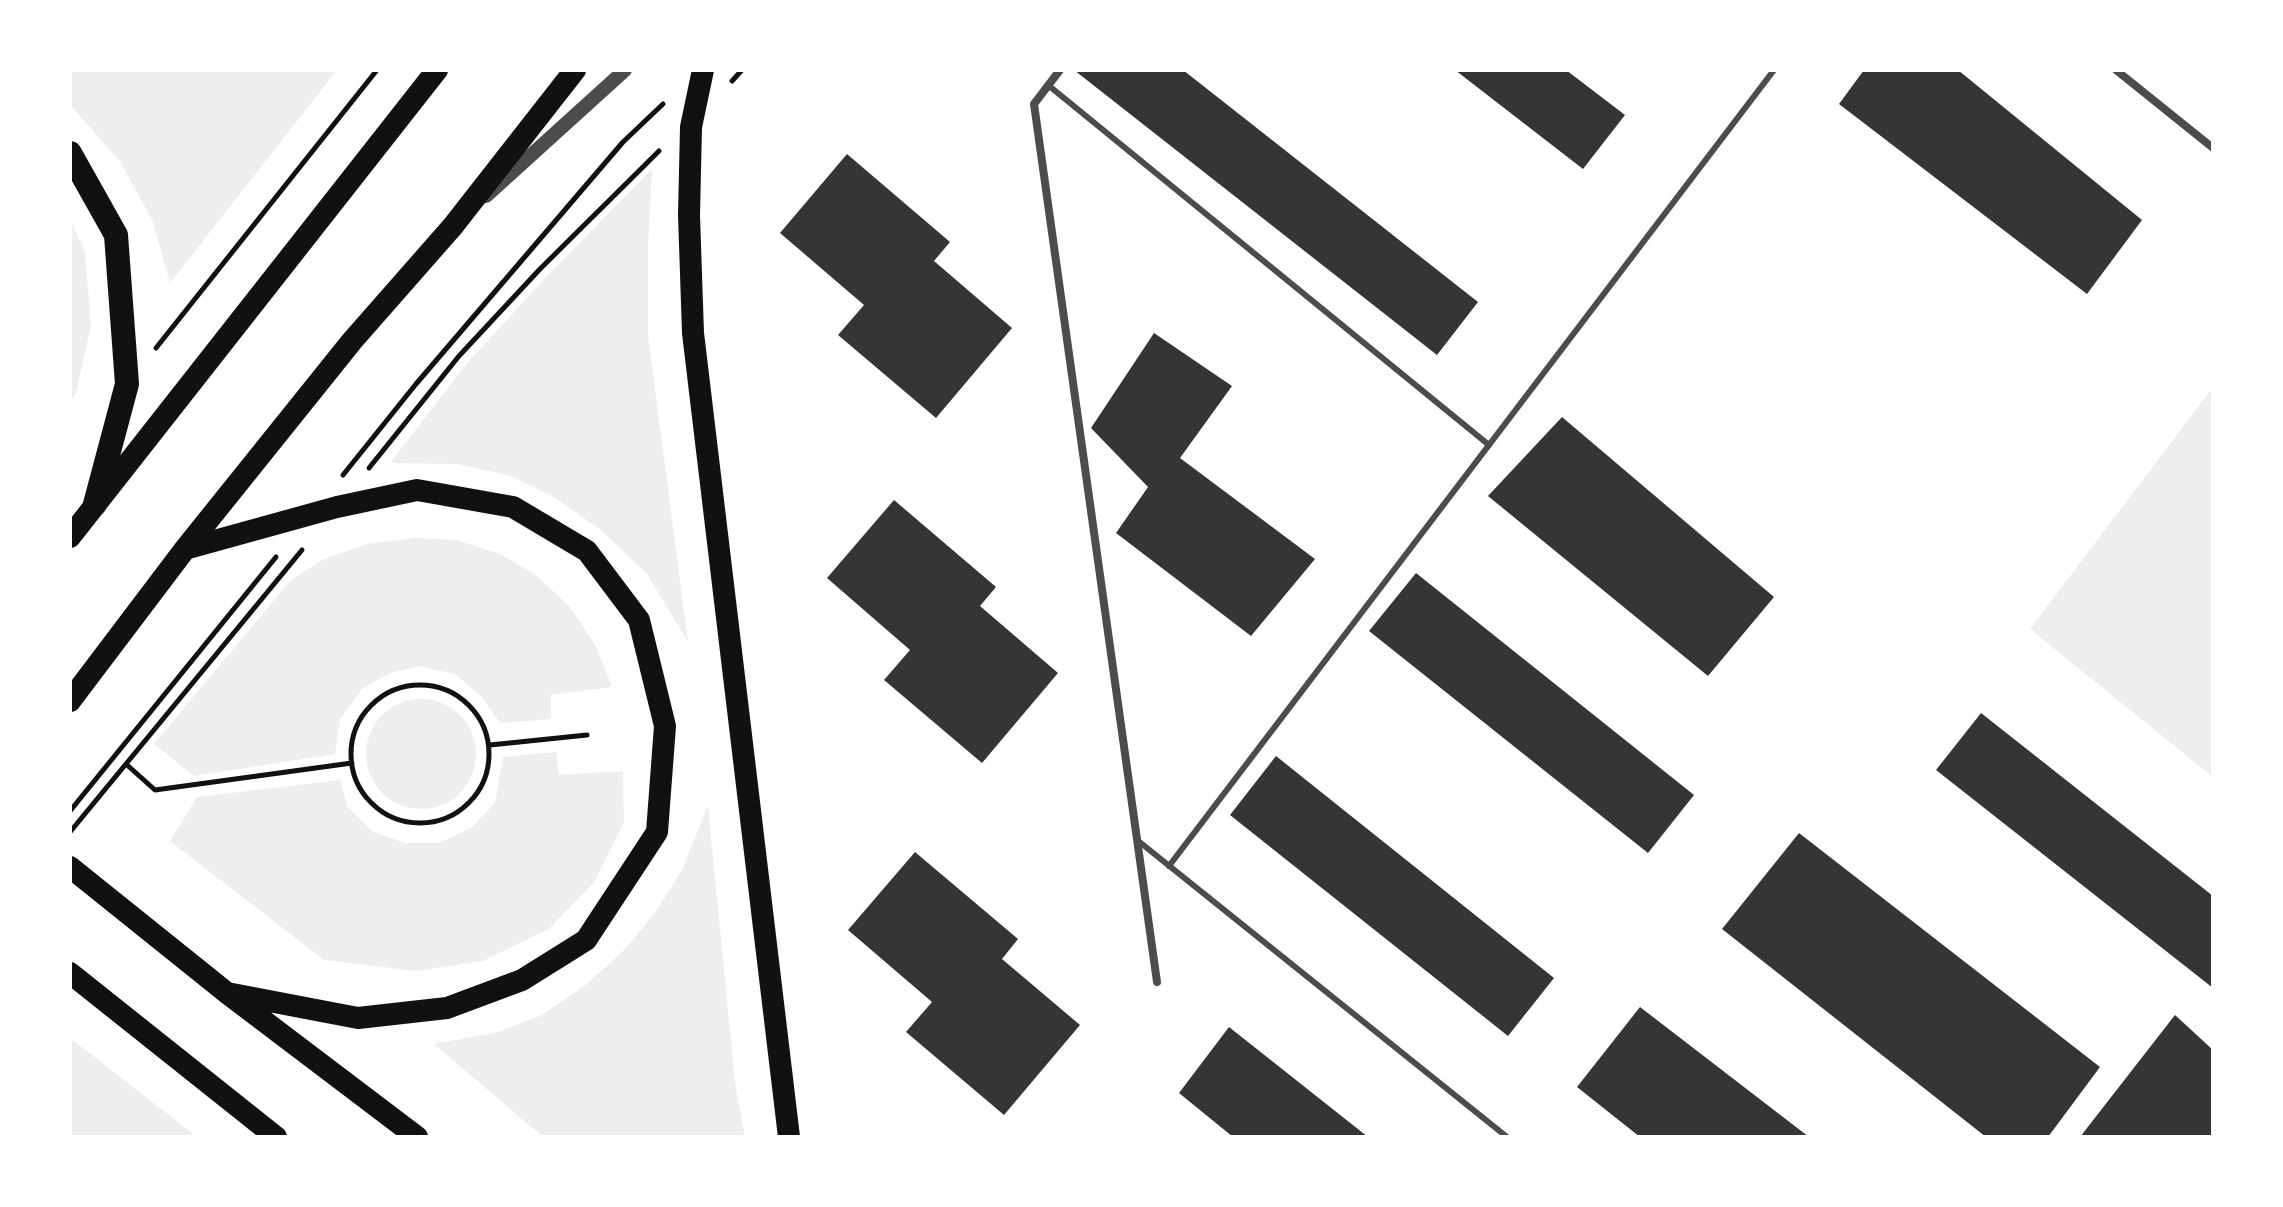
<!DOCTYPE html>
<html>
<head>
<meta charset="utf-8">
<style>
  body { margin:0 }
  #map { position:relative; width:2283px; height:1207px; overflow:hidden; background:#fff; font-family:"Archivo Narrow",sans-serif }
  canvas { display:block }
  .frame { position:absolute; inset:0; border:72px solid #fff; pointer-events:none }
</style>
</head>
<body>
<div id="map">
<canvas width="2283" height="1207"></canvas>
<div class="frame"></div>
</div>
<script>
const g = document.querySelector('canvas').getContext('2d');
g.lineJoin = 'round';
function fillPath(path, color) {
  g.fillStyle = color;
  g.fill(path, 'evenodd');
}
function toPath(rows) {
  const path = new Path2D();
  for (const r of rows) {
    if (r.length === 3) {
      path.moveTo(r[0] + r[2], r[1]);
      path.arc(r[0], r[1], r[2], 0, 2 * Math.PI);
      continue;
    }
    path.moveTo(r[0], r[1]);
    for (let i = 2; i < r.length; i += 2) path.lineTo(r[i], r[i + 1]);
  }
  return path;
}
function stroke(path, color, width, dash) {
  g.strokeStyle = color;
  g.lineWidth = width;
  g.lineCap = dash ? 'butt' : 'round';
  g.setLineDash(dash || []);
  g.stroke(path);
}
const green = toPath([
  [70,70,337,70,170,283,153,222,120,161,70,105],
  [652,169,648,249,648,335,688,642,647,574,602,531,554,497,511,476,458,464,390,463,468,362,548,275],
  [70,220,85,251,91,326,76,393,70,403],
  [2213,387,2213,777,2030,629],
  [415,538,456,540,500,554,536,575,570,607,596,646,612,687,551,695,551,719,500,723,481,696,455,674,419,666,390,673,362,689,340,719,335,754,194,776,154,744,291,580,324,559,367,544],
  [421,754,55],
  [556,752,559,775,623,771,624,822,595,881,550,928,483,961,416,971,324,960,170,841,197,797,340,780,348,808,373,832,405,843,439,843,471,828,495,803,503,757],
  [708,805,735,1083,745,1137,543,1137,434,1044,498,1032,542,1015,587,984,625,949,655,913,682,870],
  [70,1038,197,1137,70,1137]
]);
const building = toPath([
  [1074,70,1183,70,1478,302,1437,355],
  [1455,70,1566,70,1625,115,1583,169],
  [1864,70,1958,70,2142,220,2087,294,1839,104],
  [847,154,950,242,934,261,1012,328,936,418,838,335,864,305,780,233],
  [1154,333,1232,386,1180,458,1315,559,1251,636,1116,533,1148,487,1091,428],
  [1562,417,1774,597,1708,676,1488,496],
  [894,500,996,587,980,606,1058,673,982,763,884,680,910,650,827,578],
  [1416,573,1694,795,1648,853,1369,631],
  [1981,713,2213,896,2213,988,1936,770],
  [1276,756,1554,978,1508,1036,1230,815],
  [1799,833,2100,1067,2048,1137,1986,1137,1722,929],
  [915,852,1018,939,1002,959,1080,1025,1004,1115,906,1032,932,1002,848,930],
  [1640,1007,1809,1137,1640,1137,1577,1087],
  [2175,1015,2213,1050,2213,1137,2080,1137],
  [1229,1027,1368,1137,1233,1137,1179,1093]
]);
const path = toPath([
  [732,81,742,70],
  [156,348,377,70],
  [369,468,459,356,540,269,659,151],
  [343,475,416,384,623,142,663,104],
  [420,754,69],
  [490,745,587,735],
  [126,764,155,790,352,763],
  [70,811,276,557],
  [70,832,302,550]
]);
const service = toPath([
  [1048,85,1489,445],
  [1137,840,1507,1137],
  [1169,866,1774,70]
]);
const minor = toPath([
  [1060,70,1034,104,1157,982],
  [2116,70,2213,148]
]);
const tertiary = toPath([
  [486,196,625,70]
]);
const trunk = toPath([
  [703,70,691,127,689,215,693,333,789,1137],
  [70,537,437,70],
  [185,549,337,507,417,490,513,507,587,551,639,620,665,726,657,832,586,940,522,980,447,1008,358,1018,227,993],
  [70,701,185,549,352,341,453,226,575,70],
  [70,867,227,993,417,1137],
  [70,973,276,1137]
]);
const motorway = toPath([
  [70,153,116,235,127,384,95,504]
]);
fillPath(green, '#eee');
fillPath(building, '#353535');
stroke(path, '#111', 5);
stroke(service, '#4c4c4c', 6);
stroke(minor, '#4c4c4c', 8);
stroke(tertiary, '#4c4c4c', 14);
stroke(trunk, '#111', 22);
stroke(motorway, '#111', 24);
</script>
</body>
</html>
